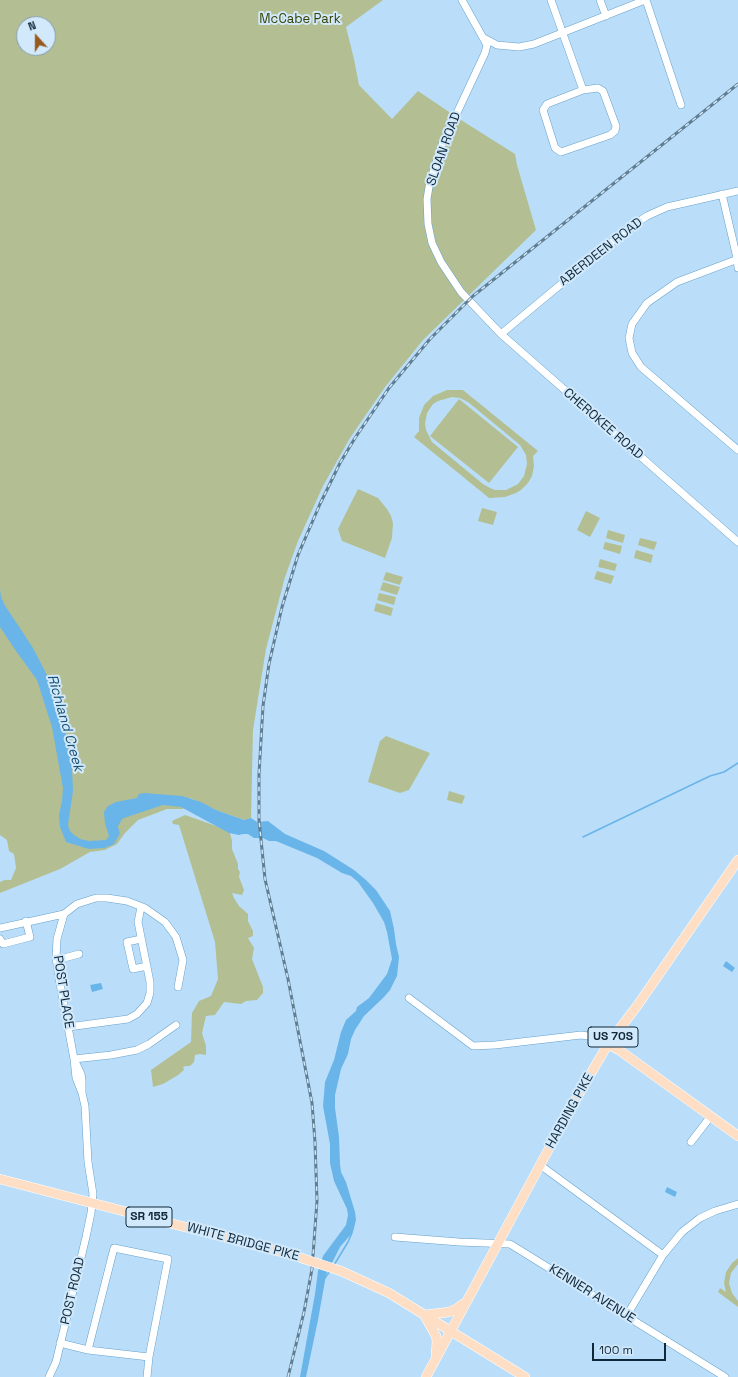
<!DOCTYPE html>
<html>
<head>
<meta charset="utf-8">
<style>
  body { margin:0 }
  #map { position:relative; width:738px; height:1377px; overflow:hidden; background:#badef9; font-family:"Space Grotesk",sans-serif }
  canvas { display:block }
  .north { position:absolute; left:16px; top:16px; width:40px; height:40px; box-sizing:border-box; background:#d1e9fb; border:1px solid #839cad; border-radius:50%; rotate:339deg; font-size:11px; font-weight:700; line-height:16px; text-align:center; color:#0f2839 }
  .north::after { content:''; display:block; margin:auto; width:14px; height:18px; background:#97591e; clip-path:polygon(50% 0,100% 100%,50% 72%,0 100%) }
  .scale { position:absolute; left:592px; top:1343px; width:74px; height:18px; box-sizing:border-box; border:2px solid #0f2839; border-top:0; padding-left:5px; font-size:12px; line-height:14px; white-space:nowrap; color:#0f2839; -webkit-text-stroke:3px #d1e9fb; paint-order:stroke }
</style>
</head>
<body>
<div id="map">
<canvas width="738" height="1377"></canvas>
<div class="north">N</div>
<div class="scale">100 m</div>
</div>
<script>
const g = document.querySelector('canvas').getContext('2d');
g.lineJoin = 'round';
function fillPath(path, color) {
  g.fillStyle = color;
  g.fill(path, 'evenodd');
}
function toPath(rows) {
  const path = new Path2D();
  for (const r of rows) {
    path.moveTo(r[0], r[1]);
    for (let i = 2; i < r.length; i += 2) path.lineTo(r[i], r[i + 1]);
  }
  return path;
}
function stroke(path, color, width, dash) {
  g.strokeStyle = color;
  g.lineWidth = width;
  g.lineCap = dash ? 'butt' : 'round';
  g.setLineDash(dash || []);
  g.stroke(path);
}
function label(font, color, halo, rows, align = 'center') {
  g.font = font + ' "Space Grotesk",sans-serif';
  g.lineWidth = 4;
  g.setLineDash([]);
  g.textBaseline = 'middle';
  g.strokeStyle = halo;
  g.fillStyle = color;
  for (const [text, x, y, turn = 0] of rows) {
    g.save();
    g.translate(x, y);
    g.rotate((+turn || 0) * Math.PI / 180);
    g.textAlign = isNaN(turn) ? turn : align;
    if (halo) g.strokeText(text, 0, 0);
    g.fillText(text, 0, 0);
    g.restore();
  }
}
const green = toPath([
  [0,0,383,0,346,27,354,59,359,85,392,119,418,91,461,120,515,154,517,165,536,230,423,340,385,387,350,438,323,486,298,541,285,577,266,649,253,730,251,818,244,820,216,810,190,798,183,809,167,809,138,820,125,833,117,844,105,850,90,852,60,869,0,893,0,882,5,880,11,880,16,868,14,854,9,851,7,840,0,835],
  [24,24,48,24,48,48,24,48],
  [447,390,463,390,538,451,533,456,534,466,532,476,528,483,521,490,516,493,505,497,489,498,414,437,419,431,419,418,424,405,433,396],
  [452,397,460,398,468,402,520,445,526,455,527,464,524,476,518,484,506,490,495,490,490,488,483,484,432,442,426,430,425,424,427,413,433,404,438,401],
  [459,399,518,447,489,483,430,436],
  [358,489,378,498,387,509,391,516,393,523,392,538,385,558,342,541,338,529],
  [482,508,497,512,493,525,478,521],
  [586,511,600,518,590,537,577,530],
  [608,530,625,535,623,543,606,538],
  [640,538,657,542,654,550,638,545],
  [605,542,622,546,620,554,603,549],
  [636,550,653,555,651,563,634,558],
  [600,559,617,564,615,571,598,567],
  [597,571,614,576,611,584,594,579],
  [386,572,403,577,400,585,383,580],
  [383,582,400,587,397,595,380,590],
  [379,593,396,597,394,605,377,600],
  [376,603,393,608,391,616,374,611],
  [386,736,430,753,409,790,400,793,368,782,380,741],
  [449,791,465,796,462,804,447,800],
  [185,815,222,828,230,833,232,841,232,849,238,864,238,869,240,872,239,877,244,890,242,895,232,893,234,898,239,906,248,914,248,921,253,931,253,936,248,938,254,948,252,959,263,987,263,993,257,1000,246,1001,241,1004,224,1002,215,1015,206,1016,202,1033,206,1046,206,1055,200,1054,195,1055,194,1062,190,1066,186,1066,183,1067,184,1070,178,1075,163,1084,153,1087,151,1070,191,1042,192,1013,199,1001,211,996,218,979,215,942,179,825,173,824,172,821],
  [738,1258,738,1264,731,1273,729,1283,732,1293,738,1301,738,1307,718,1292,720,1288,726,1292,724,1283,726,1272,732,1263]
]);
const water = toPath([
  [0,589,1,597,4,604,33,648,51,683,64,726,72,768,73,791,68,825,70,831,74,835,80,839,89,841,106,840,109,836,105,823,104,812,108,806,116,802,137,798,139,794,144,793,182,796,201,802,216,810,244,820,251,818,257,822,268,821,285,834,324,851,354,870,366,880,376,890,390,911,394,929,396,944,399,957,397,976,390,990,384,997,364,1016,355,1030,351,1039,348,1054,341,1069,335,1095,335,1108,339,1137,340,1164,341,1172,346,1182,355,1212,356,1220,353,1232,340,1247,326,1275,318,1320,306,1377,300,1377,315,1294,318,1271,323,1256,346,1225,348,1215,347,1209,334,1181,330,1163,330,1144,323,1106,325,1082,334,1060,341,1032,346,1020,356,1011,357,1007,369,998,387,974,392,959,387,932,384,922,373,903,358,882,351,876,342,873,317,858,276,841,269,841,263,838,254,838,248,834,243,834,239,835,229,833,181,807,163,805,121,819,118,824,118,835,111,845,105,848,89,849,66,842,60,827,59,815,62,801,63,788,52,727,37,680,16,651,0,627],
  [726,961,735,968,732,972,723,966],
  [101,983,103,989,92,992,90,985],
  [667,1187,677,1192,675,1197,665,1192]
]);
const stream = toPath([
  [118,825,122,818],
  [583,837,710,776,724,772,738,763],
  [110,845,114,843,119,834,118,829],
  [334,1265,348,1242,352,1233],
  [325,1278,330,1271]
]);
const minor = toPath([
  [462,0,487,45,485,53,442,145,430,181,427,199,428,224,432,243,441,262,461,292,501,334,738,542],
  [551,0,583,90,598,88,603,91,616,126,615,131,610,135,561,152,555,148,543,110,547,104,583,90],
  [600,0,606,16],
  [646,0,681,105],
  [484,38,497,45,519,47,534,44,645,0],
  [722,194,737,258,738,268],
  [738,259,677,282,647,303,632,324,629,338,632,353,641,367,738,450],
  [501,334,625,231,647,216,667,207,738,191],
  [0,928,64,914],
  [0,939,3,944,30,937,26,921],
  [141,939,127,942,133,969,147,966],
  [56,958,64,958,79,954],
  [409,998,473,1046,495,1045,581,1035,595,1037,608,1044],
  [176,1025,149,1044,137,1050,111,1055,74,1059,59,978,56,958,57,939,64,914,77,904,96,898,107,898,127,901,145,908,165,922,176,937,183,960,178,987],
  [68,1027,128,1019,137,1014,147,1003,150,993,150,982,138,922,141,907],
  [691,1142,711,1116],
  [540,1165,663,1255],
  [395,1237,459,1242,510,1244,725,1377],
  [627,1315,663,1255,682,1232,700,1218,715,1211,738,1204],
  [60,1343,88,1350],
  [49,1377,56,1362,86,1237,91,1213,93,1194,88,1162,85,1106,82,1093,76,1078,74,1059,81,1074,82,1080,82,1093],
  [147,1377,149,1357,168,1259,114,1248,88,1350,149,1357]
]);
const major = toPath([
  [608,1044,619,1050,738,1136],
  [0,1179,289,1254],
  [341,1271,389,1293,525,1377],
  [424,1315,449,1312,456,1309,463,1304],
  [426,1318,436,1336,437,1341,436,1354],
  [426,1377,573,1104,608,1044,637,1006,738,860]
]);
const rail = toPath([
  [288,1377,304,1312,312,1269,317,1201,315,1142,312,1103,288,979,265,879,259,820,259,774,263,706,269,664,282,607,298,555,320,504,340,463,355,438,389,388,430,339,473,296,738,84]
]);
const majorBridge = toPath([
  [289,1254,341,1271]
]);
const shields = [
  [613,1037,50],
  [149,1217,46]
];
const shieldNames = [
  ["US 70S",613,1037],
  ["SR 155",149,1217]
];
const parkNames = [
  ["McCabe Park",300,19]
];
const streetNames = [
  ["SLOAN ROAD",444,149,-70],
  ["ABERDEEN ROAD",601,252,-38],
  ["CHEROKEE ROAD",603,424,41],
  ["POST PLACE",63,992,81],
  ["HARDING PIKE",570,1111,-61],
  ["WHITE BRIDGE PIKE",243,1242,15],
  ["POST ROAD",73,1291,-77],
  ["KENNER AVENUE",592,1294,32]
];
const waterNames = [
  ["Richland Creek",65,723,74]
];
fillPath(green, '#b3bf92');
fillPath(water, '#69b4e8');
stroke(stream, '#69b4e8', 1.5);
stroke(minor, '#65a1cb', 8);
stroke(major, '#fff', 10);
stroke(minor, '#fff', 7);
stroke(major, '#fedfc5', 9);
stroke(rail, '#5f7d93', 3);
stroke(rail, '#d1e9fb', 1.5, [4.5]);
stroke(majorBridge, '#fff', 10, []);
stroke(majorBridge, '#fedfc5', 9);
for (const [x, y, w] of shields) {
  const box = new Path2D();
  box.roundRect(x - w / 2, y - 10, w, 20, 3);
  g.fillStyle = '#d1e9fb';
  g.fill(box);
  stroke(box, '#0f2839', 1);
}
label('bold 12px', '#0f2839', null, shieldNames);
label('13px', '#354002', '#d1e9fb', parkNames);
label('13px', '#0f2839', '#d1e9fb', streetNames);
label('italic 14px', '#185173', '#d1e9fb', waterNames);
</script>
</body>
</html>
